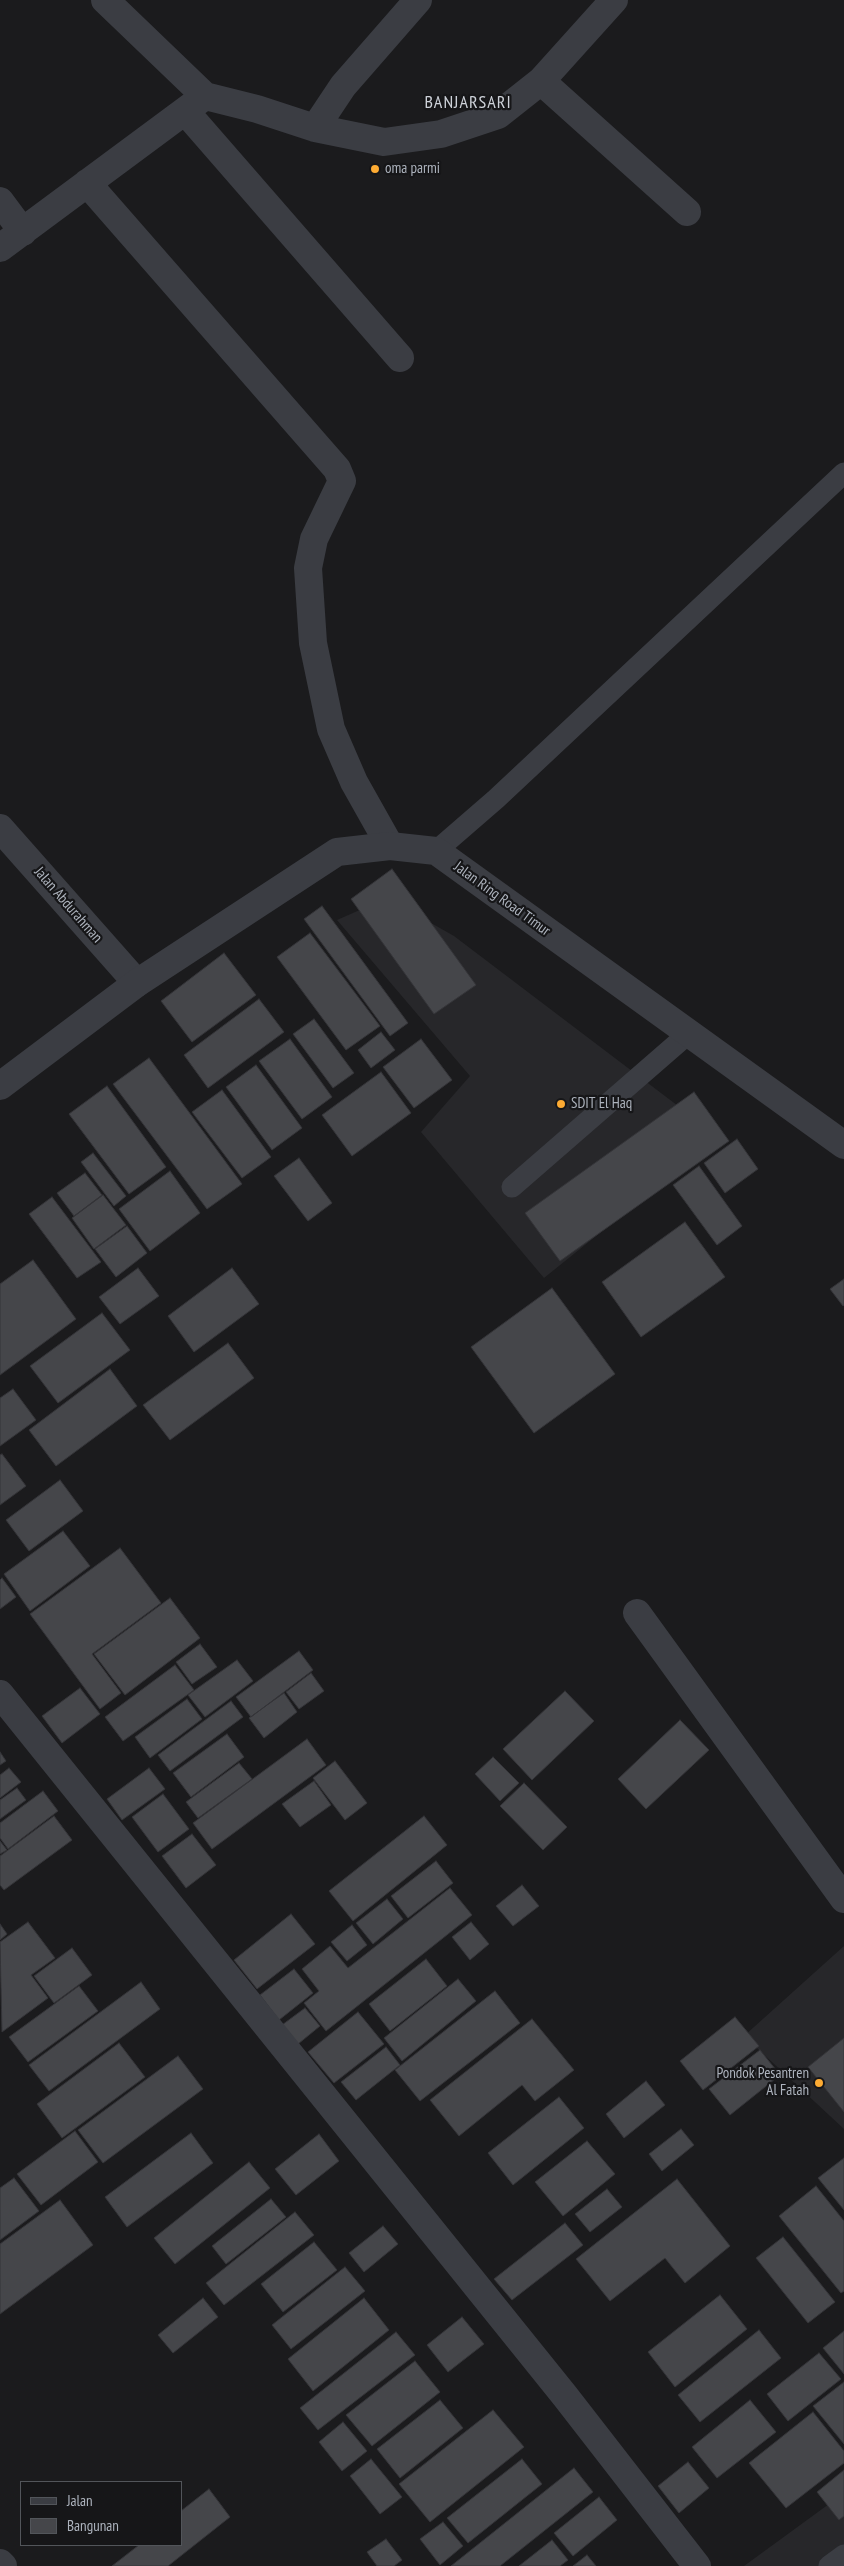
<!DOCTYPE html>
<html>
<head>
<meta charset="utf-8">
<style>
  body { margin:0 }
  #map { position:relative; width:844px; height:2566px; overflow:hidden; background:#1b1b1d; font-family:"PT Sans Narrow",sans-serif }
  canvas { display:block }
  .legend { position:absolute; left:20px; top:2481px; width:162px; height:65px; box-sizing:border-box; background:#161618; border:1px solid #52555a; margin:0; padding:6px 9px; list-style:none; font-size:15px; color:#adb3bd }
  .legend li { display:flex; align-items:center; gap:10px; height:25px }
  .legend b { width:25px; border:1px solid #52555a }
</style>
</head>
<body>
<div id="map">
<canvas width="844" height="2566"></canvas>
<ul class="legend">
<li><b style="height:6px;background:#3b3d43"></b>Jalan</li>
<li><b style="height:14px;background:#45464a"></b>Bangunan</li>
</ul>
</div>
<script>
const g = document.querySelector('canvas').getContext('2d');
g.lineJoin = 'round';
function fillPath(path, color) {
  g.fillStyle = color;
  g.fill(path, 'evenodd');
}
function toPath(rows) {
  const path = new Path2D();
  for (const r of rows) {
    path.moveTo(r[0], r[1]);
    for (let i = 2; i < r.length; i += 2) path.lineTo(r[i], r[i + 1]);
  }
  return path;
}
function stroke(path, color, width, dash) {
  g.strokeStyle = color;
  g.lineWidth = width;
  g.lineCap = dash ? 'butt' : 'round';
  g.setLineDash(dash || []);
  g.stroke(path);
}
function label(font, color, halo, rows, align = 'center') {
  g.font = font + ' "PT Sans Narrow",sans-serif';
  g.lineWidth = 4.5;
  g.setLineDash([]);
  g.textBaseline = 'middle';
  g.strokeStyle = halo;
  g.fillStyle = color;
  for (const [text, x, y, turn = 0] of rows) {
    g.save();
    g.translate(x, y);
    g.rotate((+turn || 0) * Math.PI / 180);
    g.textAlign = isNaN(turn) ? turn : align;
    if (halo) g.strokeText(text, 0, 0);
    g.fillText(text, 0, 0);
    g.restore();
  }
}
const built = toPath([
  [387,898,454,936,719,1137,544,1278,421,1132,470,1076,337,920],
  [844,1946,844,2129,744,2036],
  [844,2493,844,2566,744,2566]
]);
const building = toPath([
  [392,869,476,985,434,1014,351,899,392,869],
  [322,906,408,1023,390,1036,304,919,322,906],
  [310,933,380,1026,346,1050,277,957,310,933],
  [224,953,256,995,192,1042,161,1001,224,953],
  [259,999,284,1032,208,1088,184,1055,259,999],
  [314,1019,354,1073,333,1088,293,1034,314,1019],
  [381,1032,395,1050,371,1068,358,1050,381,1032],
  [290,1039,332,1097,302,1119,259,1061,290,1039],
  [421,1039,452,1080,414,1108,383,1067,421,1039],
  [149,1058,242,1184,207,1209,113,1084,149,1058],
  [256,1065,302,1128,272,1150,226,1087,256,1065],
  [381,1072,411,1113,352,1156,322,1115,381,1072],
  [107,1086,166,1167,129,1194,69,1114,107,1086],
  [222,1090,271,1157,242,1178,192,1112,222,1090],
  [694,1092,729,1141,560,1261,525,1213,694,1092],
  [737,1139,758,1169,725,1193,704,1163,737,1139],
  [93,1153,126,1196,114,1206,81,1162,93,1153],
  [299,1158,332,1203,308,1221,274,1176,299,1158],
  [699,1166,742,1226,717,1245,673,1185,699,1166],
  [170,1171,200,1213,150,1251,119,1209,170,1171],
  [85,1173,102,1195,74,1216,57,1193,85,1173],
  [103,1195,126,1225,94,1249,72,1218,103,1195],
  [52,1197,101,1262,77,1278,29,1214,52,1197],
  [685,1222,725,1277,641,1337,602,1282,685,1222],
  [127,1226,147,1253,116,1277,95,1249,127,1226],
  [33,1260,76,1319,0,1375,0,1284,33,1260],
  [138,1268,159,1296,120,1324,99,1297,138,1268],
  [232,1268,259,1304,194,1352,168,1316,232,1268],
  [844,1279,844,1305,843,1306,830,1289,844,1279],
  [552,1288,615,1374,534,1433,471,1347,552,1288],
  [102,1313,130,1350,58,1403,30,1366,102,1313],
  [228,1343,254,1378,170,1440,143,1405,228,1343],
  [110,1369,137,1406,56,1466,29,1430,110,1369],
  [13,1389,36,1420,0,1446,0,1398,13,1389],
  [2,1454,26,1486,0,1505,0,1455,2,1454],
  [60,1480,83,1511,29,1551,6,1520,60,1480],
  [63,1531,90,1566,30,1611,4,1574,63,1531],
  [120,1548,161,1603,92,1654,121,1693,100,1709,30,1614,120,1548],
  [2,1578,16,1597,0,1609,0,1580,2,1578],
  [170,1598,200,1638,125,1695,94,1654,170,1598],
  [200,1644,217,1667,192,1684,176,1662,200,1644],
  [299,1651,313,1670,251,1717,236,1697,299,1651],
  [237,1660,253,1681,205,1717,188,1695,237,1660],
  [175,1665,194,1690,123,1741,105,1717,175,1665],
  [311,1673,324,1691,299,1709,286,1692,311,1673],
  [80,1688,100,1714,62,1743,42,1716,80,1688],
  [565,1691,594,1721,532,1780,503,1749,565,1691],
  [284,1693,297,1712,264,1738,249,1718,284,1693],
  [187,1699,202,1719,150,1758,135,1737,187,1699],
  [231,1701,243,1717,170,1771,158,1755,231,1701],
  [680,1720,709,1750,646,1809,618,1779,680,1720],
  [227,1734,244,1757,191,1797,173,1773,227,1734],
  [307,1739,326,1765,212,1849,193,1823,307,1739],
  [0,1752,6,1761,0,1765,0,1752],
  [493,1757,519,1783,500,1801,475,1774,493,1757],
  [335,1761,367,1803,345,1820,313,1778,335,1761],
  [239,1763,252,1779,198,1818,186,1802,239,1763],
  [9,1768,21,1782,0,1798,0,1775,9,1768],
  [149,1768,165,1789,122,1820,107,1799,149,1768],
  [314,1781,331,1805,300,1827,282,1804,314,1781],
  [524,1783,567,1827,543,1850,500,1806,524,1783],
  [17,1788,26,1800,0,1819,0,1800,17,1788],
  [43,1791,58,1811,8,1849,0,1838,0,1823,43,1791],
  [163,1794,189,1829,158,1852,132,1817,163,1794],
  [54,1816,72,1840,4,1890,0,1885,0,1856,54,1816],
  [424,1816,447,1845,353,1921,329,1891,424,1816],
  [192,1834,216,1865,186,1888,162,1856,192,1834],
  [0,1841,7,1850,0,1854,0,1841],
  [436,1861,453,1883,408,1918,391,1896,436,1861],
  [522,1885,539,1906,513,1926,496,1906,522,1885],
  [450,1888,472,1915,326,2031,304,2003,319,1991,302,1969,330,1946,348,1968,450,1888],
  [387,1899,403,1919,373,1944,356,1923,387,1899],
  [291,1914,315,1944,257,1989,234,1960,291,1914],
  [28,1922,55,1958,31,1975,48,1998,2,2032,0,1942,28,1922],
  [471,1922,489,1944,470,1960,452,1937,471,1922],
  [0,1924,7,1934,0,1940,0,1924],
  [352,1925,367,1945,347,1961,331,1942,352,1925],
  [72,1948,92,1975,54,2003,34,1976,72,1948],
  [426,1959,447,1986,390,2031,369,2004,426,1959],
  [294,1969,313,1993,279,2020,260,1995,294,1969],
  [458,1979,476,2001,402,2061,384,2038,458,1979],
  [141,1982,160,2009,49,2091,29,2065,141,1982],
  [79,1986,98,2011,28,2062,9,2037,79,1986],
  [495,1991,520,2023,420,2101,395,2070,495,1991],
  [305,2008,320,2026,298,2044,282,2025,305,2008],
  [358,2012,384,2044,334,2083,308,2052,358,2012],
  [735,2017,759,2046,703,2090,680,2061,735,2017],
  [532,2019,574,2070,535,2101,522,2085,459,2136,430,2100,532,2019],
  [844,2038,844,2112,808,2067,844,2038],
  [119,2043,145,2077,62,2138,37,2104,119,2043],
  [386,2047,400,2065,356,2100,341,2082,386,2047],
  [760,2050,780,2075,730,2115,709,2089,760,2050],
  [178,2056,203,2089,103,2163,78,2130,178,2056],
  [646,2081,665,2105,624,2138,606,2114,646,2081],
  [559,2097,584,2128,513,2185,488,2153,559,2097],
  [681,2129,694,2145,662,2171,649,2154,681,2129],
  [75,2131,98,2162,41,2205,17,2174,75,2131],
  [191,2133,213,2163,127,2227,105,2197,191,2133],
  [319,2134,339,2161,296,2195,275,2169,319,2134],
  [587,2141,615,2174,563,2216,535,2182,587,2141],
  [844,2158,844,2210,818,2178,844,2158],
  [249,2162,270,2188,175,2264,154,2238,249,2162],
  [14,2178,39,2211,0,2240,0,2188,14,2178],
  [677,2179,730,2246,685,2283,665,2258,610,2301,576,2259,677,2179],
  [816,2186,844,2221,844,2291,841,2293,779,2216,816,2186],
  [607,2189,622,2207,590,2232,575,2214,607,2189],
  [271,2199,286,2217,226,2264,212,2246,271,2199],
  [60,2200,93,2245,0,2314,0,2244,60,2200],
  [295,2212,314,2235,224,2305,206,2283,295,2212],
  [565,2223,583,2245,512,2300,494,2279,565,2223],
  [383,2226,398,2244,364,2272,349,2253,383,2226],
  [783,2237,835,2302,808,2323,756,2258,783,2237],
  [314,2242,337,2270,283,2312,261,2284,314,2242],
  [345,2267,365,2291,291,2349,272,2325,345,2267],
  [720,2295,747,2329,675,2387,648,2352,720,2295],
  [203,2298,218,2317,173,2353,158,2335,203,2298],
  [364,2298,389,2330,313,2391,288,2359,364,2298],
  [462,2317,484,2344,448,2372,427,2345,462,2317],
  [759,2330,781,2358,700,2422,678,2395,759,2330],
  [844,2331,844,2374,823,2348,844,2331],
  [396,2332,415,2355,318,2430,300,2408,396,2332],
  [819,2353,841,2379,788,2421,767,2394,819,2353],
  [415,2361,440,2392,372,2446,346,2415,415,2361],
  [844,2382,844,2444,813,2406,844,2382],
  [440,2400,463,2428,400,2478,377,2449,440,2400],
  [750,2400,776,2432,717,2478,692,2447,750,2400],
  [493,2410,524,2447,430,2522,399,2484,493,2410],
  [813,2412,844,2451,844,2463,786,2508,749,2463,813,2412],
  [343,2422,367,2451,342,2471,319,2442,343,2422],
  [371,2459,402,2497,380,2514,350,2476,371,2459],
  [522,2459,542,2484,468,2543,447,2518,522,2459],
  [688,2462,709,2488,679,2513,658,2486,688,2462],
  [574,2468,593,2492,500,2566,451,2566,574,2468],
  [844,2470,844,2516,839,2520,817,2492,844,2470],
  [209,2489,230,2517,168,2566,112,2566,139,2545,181,2545,181,2511,209,2489],
  [599,2497,617,2520,573,2556,554,2533,599,2497],
  [443,2522,463,2546,440,2565,420,2539,443,2522],
  [386,2539,402,2560,394,2566,377,2566,367,2552,386,2539],
  [552,2540,568,2560,560,2566,519,2566,552,2540],
  [587,2555,596,2566,573,2566,587,2555]
]);
const service = toPath([
  [436,851,496,799,844,473],
  [512,1187,688,1034],
  [829,2566,844,2555]
]);
const minor = toPath([
  [105,0,205,96],
  [541,81,687,212],
  [185,111,400,358],
  [315,128,343,86,418,0],
  [87,183,337,469,342,481,314,539,308,568,313,643,331,729,354,782,390,846],
  [0,201,23,232],
  [0,248,205,96,257,109,315,128,384,142,441,134,498,115,541,81,614,0],
  [0,828,137,983],
  [637,1613,844,1899],
  [0,1694,565,2396,697,2566],
  [0,2563,3,2566]
]);
const tertiary = toPath([
  [0,1086,137,983,337,852,390,846,436,851,844,1145]
]);
const markers = [
  [375,169,5,"#fdab33"],
  [561,1104,5,"#fdab33"],
  [819,2083,5,"#fdab33"]
];
const poiNames = [
  ["oma parmi",385,169],
  ["SDIT El Haq",571,1104],
  ["Pondok Pesantren",809,2074,"right"],
  ["Al Fatah",809,2091,"right"]
];
const streetNames = [
  ["Jalan Ring Road Timur",502,899,36],
  ["Jalan Abdurahman",68,905,49]
];
const quarterNames = [
  ["BANJARSARI",468,103]
];
fillPath(built, '#27272a');
fillPath(building, '#45464a');
stroke(building, '#353539', 1);
stroke(service, '#3b3d43', 21);
stroke(minor, '#3b3d43', 28);
stroke(tertiary, '#3b3d43', 28);
for (const [x, y, r, color] of markers) {
  const dot = new Path2D();
  dot.arc(x, y, r, 0, 2 * Math.PI);
  g.fillStyle = color;
  g.fill(dot);
  stroke(dot, '#161618', 2);
}
label('15px', '#adb3bd', '#161618', poiNames, 'left');
label('15px', '#adb3bd', '#161618', streetNames);
g.letterSpacing = '1px';
label('18px', '#ced2d9', '#161618', quarterNames);
g.letterSpacing = '0px';
</script>
</body>
</html>
